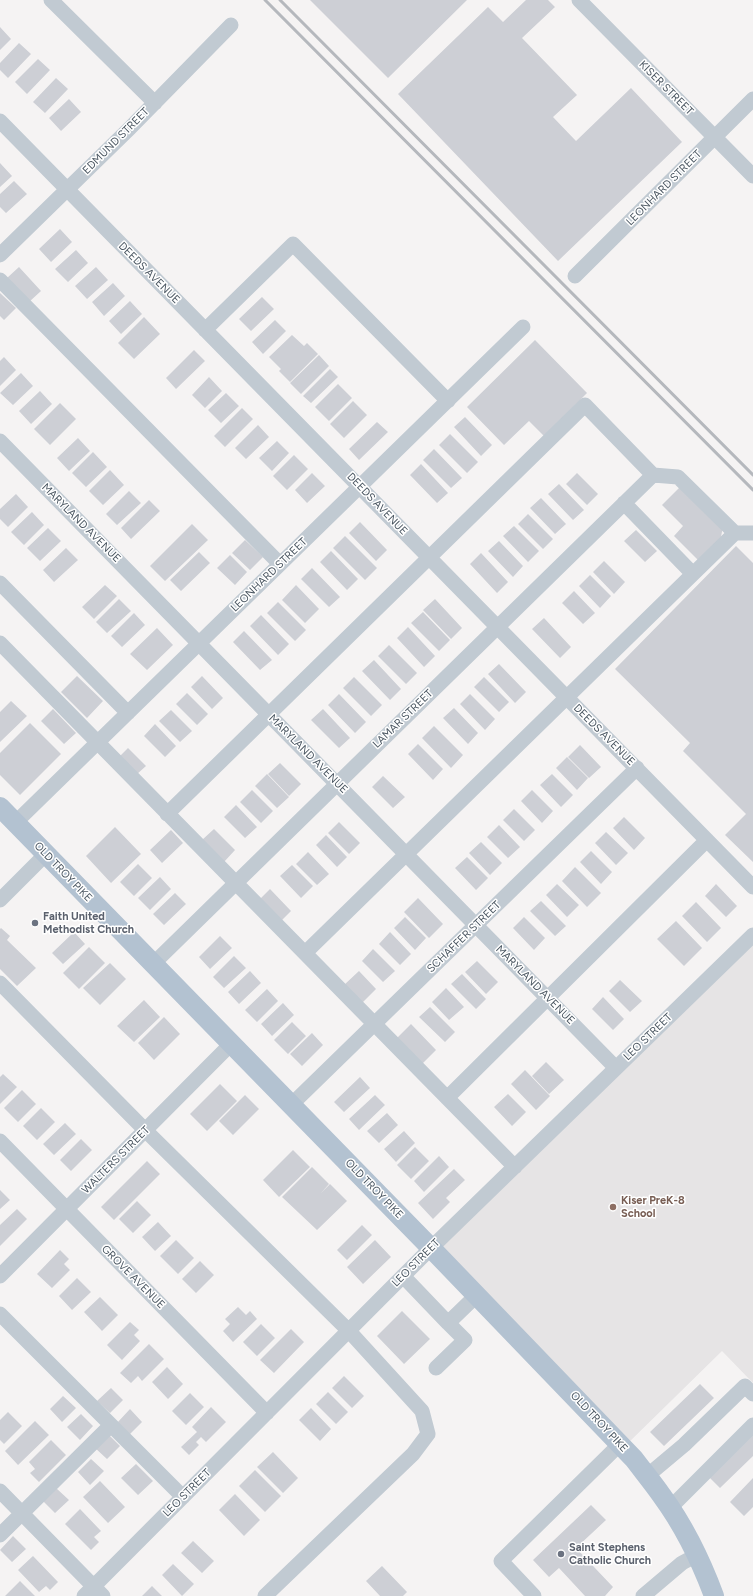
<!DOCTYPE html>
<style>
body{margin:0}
canvas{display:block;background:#f5f3f3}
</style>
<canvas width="753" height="1596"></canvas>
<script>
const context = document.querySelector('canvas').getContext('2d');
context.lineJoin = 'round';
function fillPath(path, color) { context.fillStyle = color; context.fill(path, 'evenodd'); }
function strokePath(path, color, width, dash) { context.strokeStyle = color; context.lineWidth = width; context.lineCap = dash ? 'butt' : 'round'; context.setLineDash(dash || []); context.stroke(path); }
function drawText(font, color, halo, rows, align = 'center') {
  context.font = font + ' Figtree,sans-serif'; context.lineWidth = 3; context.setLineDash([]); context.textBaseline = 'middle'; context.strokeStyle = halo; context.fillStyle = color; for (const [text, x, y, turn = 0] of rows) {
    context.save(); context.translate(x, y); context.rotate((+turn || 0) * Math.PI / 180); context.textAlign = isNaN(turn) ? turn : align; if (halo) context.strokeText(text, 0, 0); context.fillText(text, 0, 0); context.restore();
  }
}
fillPath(new Path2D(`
 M753 935V1383L722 1351 623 1448 431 1248Z`), '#e6e4e5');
fillPath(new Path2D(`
 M310 0H467L388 78Z
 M526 0H548L555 7 522 38 577 95 553 117 576 141 631 88 682 142 558 261 398 94 488 7 503 22Z
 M0 27 11 39 0 50Z
 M19 43 31 54 8 78 0 70V63Z
 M38 59 50 70 27 94 15 82Z
 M56 78 68 89 45 113 33 102Z
 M69 99 81 112 61 131 49 118Z
 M0 163 12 176 0 187Z
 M14 181 27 194 6 213 0 207V194Z
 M60 229 72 242 51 262 39 249Z
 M76 250 88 263 68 282 55 269Z
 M19 267 41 291 29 302 7 278Z
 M96 267 108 280 87 299 75 286Z
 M113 283 125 296 104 316 92 302Z
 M0 293 16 308 4 320 0 316Z
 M262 297 274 309 251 331 239 319Z
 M130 301 142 314 121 334 109 321Z
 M144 317 160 334 134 359 118 343Z
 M275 320 286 331 263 354 252 342Z
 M292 335 304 346 307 343 318 354 290 382 279 371 281 369 269 357Z
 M535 340 587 393 544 436 529 421 504 445 467 407Z
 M194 350 205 361 176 389 166 378Z
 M319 355 329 366 301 394 290 383Z
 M4 357 16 370 0 386V361Z
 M330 369 338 377 311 403 303 396Z
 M21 373 33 386 13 405 0 393Z
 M209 377 222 391 205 408 192 395Z
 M338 384 352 398 329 421 315 407Z
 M40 391 52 404 31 424 19 411Z
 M226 393 239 406 221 423 208 410Z
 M353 401 367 415 344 438 330 424Z
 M60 403 76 419 50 445 34 429Z
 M242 408 253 419 225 447 214 436Z
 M465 417 492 445 481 456 454 427Z
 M377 422 388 432 359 460 349 449Z
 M258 425 269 437 246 459 235 448Z
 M450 434 478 462 467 473 439 445Z
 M78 438 90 451 69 471 57 458Z
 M277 441 289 453 272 471 259 458Z
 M434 449 462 478 451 488 423 460Z
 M93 452 107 467 86 487 72 473Z
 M294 455 308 469 287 490 273 476Z
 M421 464 448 493 437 503 410 475Z
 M110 470 124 485 103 505 89 491Z
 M312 473 325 486 307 503 295 490Z
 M577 473 598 494 587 505 566 484Z
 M559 484 584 510 573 520 548 494Z
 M682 485 723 526 721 537 698 560 674 536 683 526 662 505Z
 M129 491 141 503 117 525 106 514Z
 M16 494 28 507 8 527 0 519V509Z
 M541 498 566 524 555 534 530 508Z
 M149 500 160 511 131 539 121 528Z
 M32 512 44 525 24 545 11 532Z
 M528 514 553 539 543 549 518 524Z
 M360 522 387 550 376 561 349 533Z
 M192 524 208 540 165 581 150 566Z
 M514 526 539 551 528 562 503 536Z
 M48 528 61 541 40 561 27 548Z
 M636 530 657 551 645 562 624 541Z
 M345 536 377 568 365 580 333 548Z
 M245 540 263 557 250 570 232 553Z
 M499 541 523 566 513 577 488 551Z
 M736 546 753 563V862L725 835 746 814 683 751 690 743 615 669Z
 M66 548 78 560 54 582 43 570Z
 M331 551 358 579 347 590 320 562Z
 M199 552 210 563 181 591 170 580Z
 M481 553 508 582 497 593 470 564Z
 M230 555 247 572 235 585 217 568Z
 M604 561 625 582 614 594 593 572Z
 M312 568 340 597 329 607 301 579Z
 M590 575 611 596 600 608 579 586Z
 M105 585 117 596 94 619 82 607Z
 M296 585 319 609 305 623 282 600Z
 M574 591 595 613 583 624 562 603Z
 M119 599 131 611 107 633 96 622Z
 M435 599 462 628 451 639 423 610Z
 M278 602 306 630 295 641 267 613Z
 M423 612 450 640 439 651 411 623Z
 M134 613 145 625 122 647 111 636Z
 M261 615 289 644 278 655 250 626Z
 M544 618 571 647 560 658 532 629Z
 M408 627 435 656 424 667 397 638Z
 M157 628 173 645 147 670 130 654Z
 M244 631 272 660 260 670 233 642Z
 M389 645 417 673 406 684 378 656Z
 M374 660 401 689 390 700 362 671Z
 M499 664 526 692 515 703 488 674Z
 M77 676 103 701 87 718 61 692Z
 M202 676 223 698 212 709 191 687Z
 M354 677 382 705 371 716 343 688Z
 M484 677 509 702 499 712 474 687Z
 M187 693 208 714 197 725 176 704Z
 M339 694 366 722 355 733 328 705Z
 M470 694 495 719 485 730 460 704Z
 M11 701 27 716 0 742V712Z
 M454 708 478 733 468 744 443 718Z
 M53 709 76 733 64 744 41 721Z
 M323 709 350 738 339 748 311 720Z
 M171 710 192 731 180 742 159 721Z
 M30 723 61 754 20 795 0 775V753Z
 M155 724 176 746 165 757 144 736Z
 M434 726 463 755 451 768 422 738Z
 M418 744 443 769 433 780 408 754Z
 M580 745 601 767 589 778 568 757Z
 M128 748 146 766 136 775 119 757Z
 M567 757 588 778 577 790 556 768Z
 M280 763 301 784 289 796 268 774Z
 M267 774 289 797 277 808 255 786Z
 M552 774 573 795 561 807 540 785Z
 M383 776 405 797 393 808 372 787Z
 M252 790 273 811 261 823 240 802Z
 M532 790 553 811 542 823 521 801Z
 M236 805 257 827 245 838 224 817Z
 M514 809 535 830 524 841 503 820Z
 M624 817 645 838 634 850 613 828Z
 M339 822 360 843 349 854 328 833Z
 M499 825 520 847 508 858 487 837Z
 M115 827 141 854 111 883 86 856Z
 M214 829 235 850 224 862 202 840Z
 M171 830 183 843 162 863 150 850Z
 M606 832 628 853 616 865 595 843Z
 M326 835 347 857 337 867 316 845Z
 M481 842 502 863 490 875 469 853Z
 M591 851 612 872 601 884 580 862Z
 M308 852 329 874 317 885 296 864Z
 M467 857 488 878 476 890 455 868Z
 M138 864 152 878 134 896 120 882Z
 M292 865 313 886 301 898 280 876Z
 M575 867 601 893 587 907 562 881Z
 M160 877 171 889 150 910 138 898Z
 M557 884 579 905 567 917 546 895Z
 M716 884 737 906 726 917 705 896Z
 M270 889 291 911 280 922 259 900Z
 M175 893 186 904 164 925 153 914Z
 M418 898 443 924 429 938 404 912Z
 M541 901 566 926 555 936 530 911Z
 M696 902 721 928 707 942 682 916Z
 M405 917 426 938 415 950 394 928Z
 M524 917 545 938 534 950 513 928Z
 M676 921 702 948 684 966 657 939Z
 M1 928 10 936 7 940 36 968 17 986 0 969V929Z
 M74 932 85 944 63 964 52 953Z
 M390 932 411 954 400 965 379 944Z
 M220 936 232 948 210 969 199 957Z
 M89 947 105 963 79 989 63 973Z
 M373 949 395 971 383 982 362 961Z
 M234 956 246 968 224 988 213 977Z
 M477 961 498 982 486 994 465 972Z
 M110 963 126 979 100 1005 83 988Z
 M250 971 261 983 239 1004 228 992Z
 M359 971 376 989 362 1003 344 985Z
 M462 974 486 999 476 1009 451 984Z
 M620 980 642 1001 630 1012 609 991Z
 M446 988 464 1007 449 1020 432 1002Z
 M267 989 278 1001 257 1022 245 1010Z
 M603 997 624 1019 613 1030 592 1009Z
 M144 1000 160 1017 134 1042 117 1026Z
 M283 1003 294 1015 272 1036 261 1024Z
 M430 1007 455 1032 445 1042 419 1017Z
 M164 1017 180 1034 154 1060 138 1043Z
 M292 1022 306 1036 288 1054 274 1040Z
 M411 1024 436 1050 422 1064 397 1038Z
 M312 1033 323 1045 302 1066 290 1054Z
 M546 1062 564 1080 549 1094 532 1076Z
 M525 1070 550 1096 536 1110 511 1084Z
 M3 1074 17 1087 0 1104V1077Z
 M360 1077 370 1088 344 1112 334 1102Z
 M220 1084 237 1101 207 1131 190 1114Z
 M22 1090 36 1104 18 1122 4 1108Z
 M508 1094 526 1112 512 1126 494 1107Z
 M245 1095 259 1109 233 1135 219 1121Z
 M375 1095 385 1105 359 1130 349 1119Z
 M41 1108 55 1122 37 1140 23 1126Z
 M387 1113 398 1125 379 1143 367 1131Z
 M65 1123 76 1134 54 1155 43 1144Z
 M404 1131 415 1143 396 1162 384 1149Z
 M81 1139 92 1150 71 1171 60 1160Z
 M415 1147 429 1161 411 1179 397 1165Z
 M293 1150 310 1167 279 1197 263 1180Z
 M439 1156 449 1167 424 1192 414 1181Z
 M147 1161 160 1174 114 1220 101 1207Z
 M312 1167 329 1184 321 1193 330 1184 347 1201 317 1230 282 1197Z
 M454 1169 465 1180 446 1198 450 1202 433 1219 418 1203Z
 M0 1190 10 1200 0 1209Z
 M137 1201 151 1215 133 1233 119 1219Z
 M17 1209 27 1219 0 1246V1225Z
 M158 1222 171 1236 155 1251 142 1237Z
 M362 1225 372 1235 347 1260 337 1250Z
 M176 1240 194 1258 178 1274 160 1256Z
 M375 1240 391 1257 363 1284 347 1267Z
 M60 1250 69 1259 64 1264 70 1270 52 1288 37 1274Z
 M200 1261 214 1275 196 1293 182 1279Z
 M77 1278 91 1292 72 1310 59 1296Z
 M100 1297 118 1315 102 1331 84 1312Z
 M238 1307 246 1315 250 1311 257 1319 233 1342 223 1331 230 1324 225 1319Z
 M402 1311 430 1339 404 1364 377 1336Z
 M130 1322 139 1330 134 1335 140 1341 122 1360 107 1345Z
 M261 1324 275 1338 257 1356 243 1342Z
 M291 1329 304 1342 274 1373 260 1360Z
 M149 1344 164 1359 142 1381 138 1376 131 1383 120 1373Z
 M167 1367 183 1384 168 1399 152 1382Z
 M344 1376 364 1396 352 1408 332 1388Z
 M700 1384 714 1398 664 1446 650 1432Z
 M111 1388 123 1400 110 1413 97 1401Z
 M328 1392 348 1412 336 1424 316 1404Z
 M190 1393 204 1407 186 1425 172 1411Z
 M63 1396 76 1408 62 1422 50 1409Z
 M211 1407 226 1422 206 1442 201 1437 196 1442 199 1445 189 1455 181 1447 197 1432 192 1427Z
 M311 1408 331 1429 320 1441 299 1420Z
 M130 1409 142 1422 129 1435 117 1423Z
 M8 1412 22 1426 4 1444 0 1440V1420Z
 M81 1414 93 1426 80 1440 67 1427Z
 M35 1421 49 1435 18 1465 5 1451Z
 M753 1430V1456L720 1488 707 1475Z
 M107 1433 120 1446 107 1459 94 1447Z
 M51 1440 66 1455 39 1482 30 1473 35 1469 29 1462Z
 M273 1452 298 1478 283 1493 257 1467Z
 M91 1459 104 1471 90 1485 78 1472Z
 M136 1464 153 1481 138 1495 121 1478Z
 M255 1470 281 1496 265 1512 239 1486Z
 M753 1478V1507L744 1516 730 1502Z
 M100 1481 125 1507 108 1523 83 1497Z
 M56 1488 69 1500 55 1513 43 1501Z
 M235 1494 260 1520 244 1536 219 1510Z
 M591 1505 606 1520 576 1548 613 1587 605 1596H585L559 1568 549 1577 533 1560Z
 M80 1509 101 1531 94 1537 99 1542 91 1550 65 1524Z
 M13 1536 26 1549 12 1562 0 1550Z
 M193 1541 214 1561 202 1573 181 1553Z
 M33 1556 58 1582 50 1590 46 1586 39 1592 18 1570Z
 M173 1564 194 1584 182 1596 162 1575Z
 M382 1566 407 1592 403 1596H380L366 1581Z
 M20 1581 35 1596H5Z
 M152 1586 162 1596H142Z`), '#cdcfd5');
strokePath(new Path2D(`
 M51 0 155 103
 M579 0 753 176
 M0 121 753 887
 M0 255 129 129 231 25
 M575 276 753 99
 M0 280 280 564
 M205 330 293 244 448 401
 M0 441 616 1068
 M693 574 735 533
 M0 583 128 713
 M0 643 515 1167
 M167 814 585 405 653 475 678 477 735 533H753
 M15 823 523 327
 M0 900 46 854
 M305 953 693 574 624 503
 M153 964 653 475
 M0 983 145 1130 349 1331 422 1411 428 1434 413 1454 265 1596
 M447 1098 707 840
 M291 1105 637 768
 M0 1141 267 1413
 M0 1276 231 1044
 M403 1276 448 1323 477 1295
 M0 1314 183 1497
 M436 1368 465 1340 448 1323
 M647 1476 684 1445 745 1386 753 1394
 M0 1491 103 1596
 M670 1508 753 1425
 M0 1535 111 1425
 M84 1596 431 1248 753 935
 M534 1596 501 1561 620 1444
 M643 1596 682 1563 697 1555`), '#c1cad2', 15);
strokePath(new Path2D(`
 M0 807 431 1248 634 1459C643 1471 653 1483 662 1496 684 1526 701 1561 714 1596`), '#b3c2d1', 20);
strokePath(new Path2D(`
 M265 0 753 490
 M280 0 753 475`), '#b5b8bd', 3);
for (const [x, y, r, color] of [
 [35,923,4,"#6b7280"],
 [613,1207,4,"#8d6e63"],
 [561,1554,4,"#6b7280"]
]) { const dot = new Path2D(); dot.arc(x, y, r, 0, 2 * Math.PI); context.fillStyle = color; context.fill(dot); strokePath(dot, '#fff', 1.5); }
drawText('11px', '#4a5661', '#fff', [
 ["KISER STREET",666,88,45],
 ["EDMUND STREET",116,141,-45],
 ["LEONHARD STREET",664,188,-45],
 ["DEEDS AVENUE",149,273,45],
 ["DEEDS AVENUE",377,504,46],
 ["MARYLAND AVENUE",81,523,45],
 ["LEONHARD STREET",269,575,-44],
 ["LAMAR STREET",403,719,-44],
 ["DEEDS AVENUE",604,735,45],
 ["MARYLAND AVENUE",308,754,45],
 ["OLD TROY PIKE",63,872,46],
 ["SCHAFFER STREET",464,937,-44],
 ["MARYLAND AVENUE",535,985,45],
 ["LEO STREET",648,1037,-44],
 ["WALTERS STREET",116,1160,-45],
 ["OLD TROY PIKE",374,1189,46],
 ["LEO STREET",416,1263,-45],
 ["GROVE AVENUE",133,1277,45],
 ["OLD TROY PIKE",599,1422,47],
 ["LEO STREET",187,1493,-45]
]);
drawText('bold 11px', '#5b616d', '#fff', [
 ["Faith United",43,917],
 ["Methodist Church",43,930],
 ["Saint Stephens",569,1548],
 ["Catholic Church",569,1561]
], 'left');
drawText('bold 11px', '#785e54', '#fff', [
 ["Kiser PreK-8",621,1201],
 ["School",621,1214]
], 'left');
</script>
